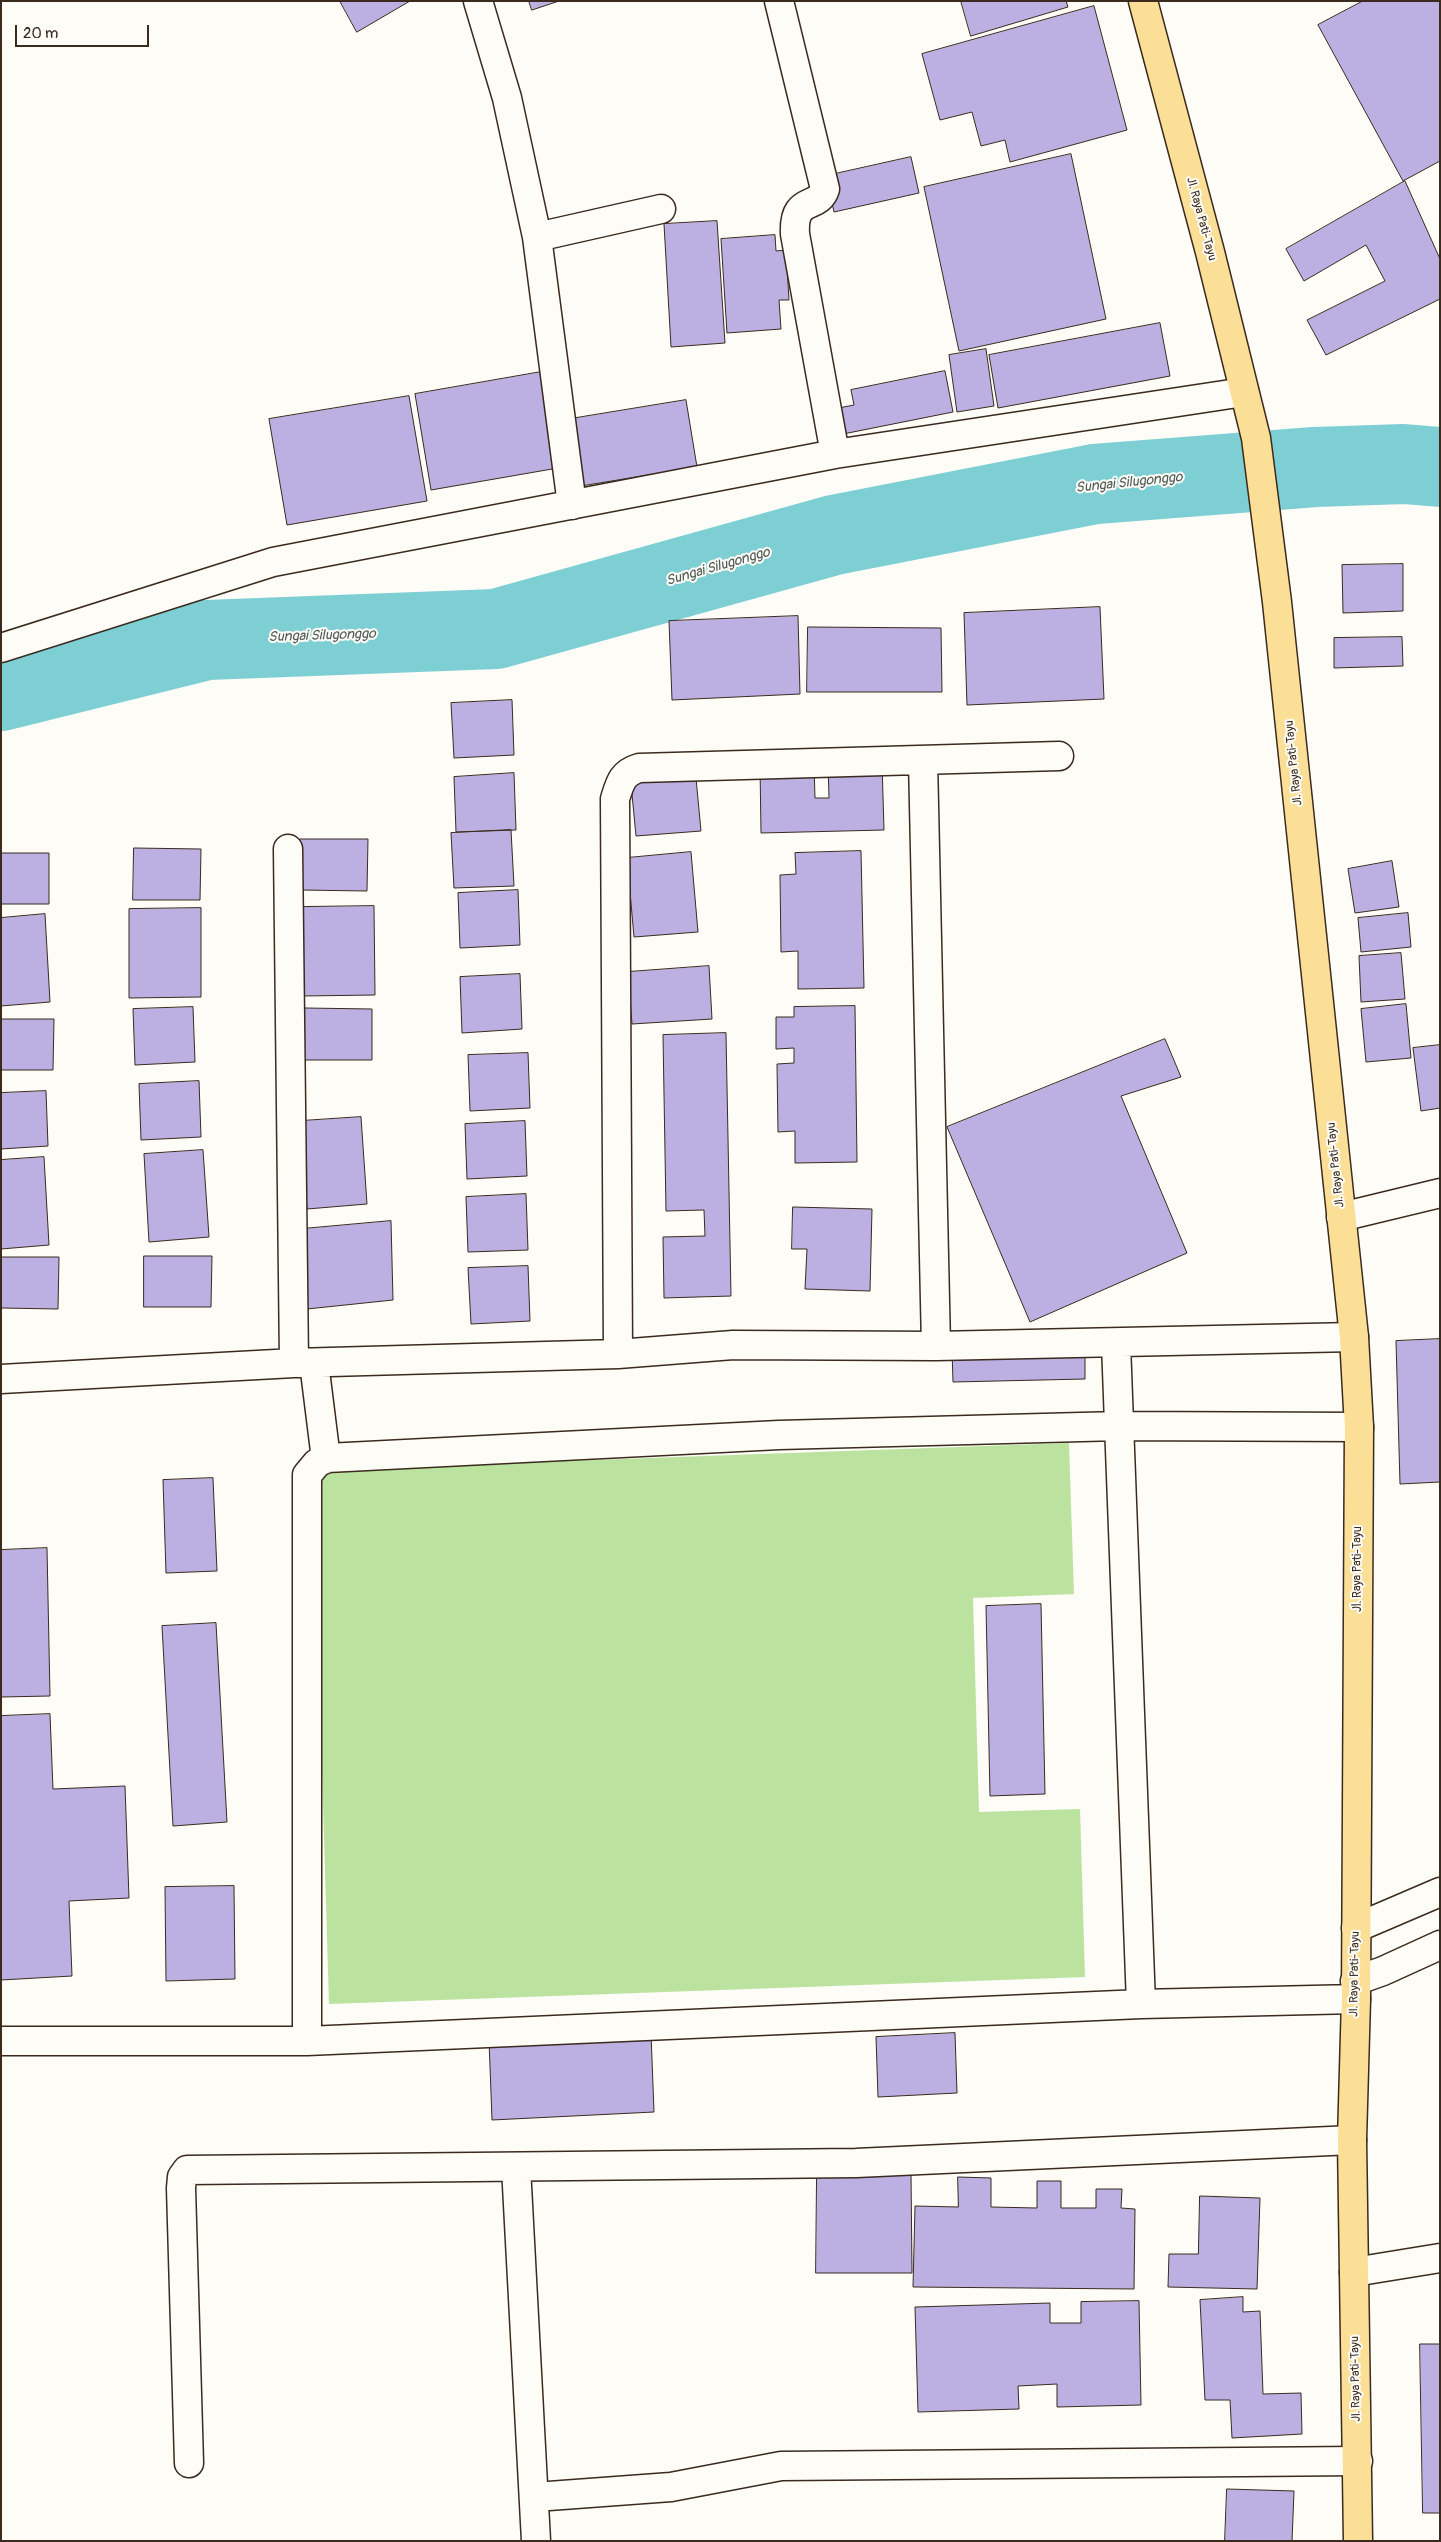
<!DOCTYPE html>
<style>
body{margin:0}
#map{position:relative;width:1441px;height:2542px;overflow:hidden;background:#fdfcf7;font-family:Pangolin,sans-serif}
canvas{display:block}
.frame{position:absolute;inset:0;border:2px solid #3b2a1e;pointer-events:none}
.scale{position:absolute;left:15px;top:25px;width:134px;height:22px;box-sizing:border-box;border:2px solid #3b2a1e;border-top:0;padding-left:6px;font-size:15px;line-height:18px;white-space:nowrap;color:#3b2a1e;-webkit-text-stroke:4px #fdfcf7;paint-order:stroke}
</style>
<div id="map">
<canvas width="1441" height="2542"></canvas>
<div class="frame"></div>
<div class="scale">20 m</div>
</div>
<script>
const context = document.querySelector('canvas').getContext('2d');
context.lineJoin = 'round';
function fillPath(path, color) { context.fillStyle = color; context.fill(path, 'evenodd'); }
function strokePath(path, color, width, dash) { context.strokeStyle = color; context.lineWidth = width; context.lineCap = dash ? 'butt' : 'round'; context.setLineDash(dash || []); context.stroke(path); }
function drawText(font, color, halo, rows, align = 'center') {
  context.font = font + ' Pangolin,sans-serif'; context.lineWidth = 4; context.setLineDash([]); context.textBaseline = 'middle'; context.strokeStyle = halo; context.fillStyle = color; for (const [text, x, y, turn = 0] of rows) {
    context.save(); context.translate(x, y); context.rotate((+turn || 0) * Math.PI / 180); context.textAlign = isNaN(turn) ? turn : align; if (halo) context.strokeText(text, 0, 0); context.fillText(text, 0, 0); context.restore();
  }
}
fillPath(new Path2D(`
 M1069 1443 1074 1594 973 1598 979 1812 1080 1809 1085 1977 329 2004 313 1470Z`), '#bbe39f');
strokePath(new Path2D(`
 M1 691 207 640 496 629 834 535 1095 484 1315 467 1404 464 1440 467`), '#7ecfd4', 80);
const building = new Path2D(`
 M340 1H410L357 32Z
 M529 1H559L532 10Z
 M961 1H1066L1068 7 971 36Z
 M1363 1H1440V161L1403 181 1318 25Z
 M1094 6 1127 130 1010 162 1005 140 981 146 972 112 940 120 922 54Z
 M1071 154 1106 319 959 351 924 187Z
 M911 157 919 193 834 212 826 176Z
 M1405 181 1440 259V299L1326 355 1307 320 1385 281 1366 245 1304 281 1286 249Z
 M717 221 725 343 671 347 664 224Z
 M775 235 776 251 786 250 789 300H779L781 329 727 333 721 239Z
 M1160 323 1170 376 998 408 989 355Z
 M986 349 994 406 957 412 949 355Z
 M945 371 953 412 833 436 828 410 854 405 851 390Z
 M541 372 558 468 431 490 415 394Z
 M409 396 427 501 287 525 269 419Z
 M686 400 697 467 575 487 564 420Z
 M1403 564V611L1343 613 1342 565Z
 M1100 607 1104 699 967 705 964 613Z
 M798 616 800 694 672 700 669 621Z
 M808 627 941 628 942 692H807Z
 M1402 637 1403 666 1334 668V638Z
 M512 700 514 755 454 758 451 703Z
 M882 762 884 830 761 833 760 766 814 765 815 798H829L828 764Z
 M514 773 516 830 456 832 454 777Z
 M696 778 701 831 636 836 631 784Z
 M511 830 514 886 454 888 451 833Z
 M300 839H368L367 891 300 890Z
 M134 848 201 849 200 900H133Z
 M861 851 864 988 798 989V951L781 952 780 875 796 874 795 853Z
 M691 852 698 932 634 937 627 858Z
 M1 853H49V904H1Z
 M1392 861 1399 907 1355 913 1348 869Z
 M518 890 520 945 460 948 458 893Z
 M374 906 375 995 303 996 302 907Z
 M201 908V997L129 998V909Z
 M1408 913 1411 947 1361 952 1358 918Z
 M45 914 50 1002 1 1006V918Z
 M1401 953 1405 999 1361 1002 1359 956Z
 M709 966 712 1019 632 1024 628 972Z
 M520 974 522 1029 462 1033 460 977Z
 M1406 1004 1411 1058 1366 1062 1361 1009Z
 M855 1006 857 1162 795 1163V1131L778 1132 777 1064 794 1063V1048L776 1049V1017H794V1007Z
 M193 1007 195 1062 135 1065 133 1009Z
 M305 1008 372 1009V1060H304Z
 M1 1019H54L53 1070H1Z
 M726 1033 731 1296 664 1298 663 1237 705 1236 704 1210 666 1211 663 1035Z
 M1165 1039 1181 1077 1121 1096 1187 1253 1030 1322 947 1127Z
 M1440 1045V1108L1421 1111 1413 1048Z
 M528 1053 530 1108 470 1111 468 1055Z
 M199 1081 201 1137 141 1140 139 1084Z
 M46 1091 48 1146 1 1149V1093Z
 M361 1117 367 1204 307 1209 301 1121Z
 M525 1121 527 1176 467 1179 465 1124Z
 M203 1150 209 1237 149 1242 144 1154Z
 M44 1157 49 1245 1 1249V1160Z
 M526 1194 528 1250 468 1252 466 1197Z
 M793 1207 872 1209 870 1291 805 1289 807 1249H792Z
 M391 1221 393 1300 307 1309 302 1229Z
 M144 1256H212L211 1307H144Z
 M1 1257H59L58 1309 1 1308Z
 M528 1266 530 1321 471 1324 468 1268Z
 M1440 1339V1482L1400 1484 1396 1341Z
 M1085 1347V1379L953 1382 952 1350Z
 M213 1478 217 1571 166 1573 163 1480Z
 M47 1548 50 1696 1 1697V1550Z
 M1041 1604 1045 1794 990 1796 986 1606Z
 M216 1623 227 1822 173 1826 162 1626Z
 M50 1714 53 1789 125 1786 129 1898 69 1901 72 1976 1 1980V1716Z
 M234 1886 235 1979 166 1981 165 1887Z
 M651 2033 654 2112 492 2120 489 2040Z
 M955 2033 957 2093 878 2097 876 2037Z
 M817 2173H911L912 2273H816Z
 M958 2177 991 2178V2207L1037 2208V2181H1061V2208H1096V2189H1122L1121 2208 1135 2209 1134 2289 913 2287 915 2206 958 2207Z
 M1200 2196 1260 2198 1257 2289 1168 2287 1169 2254H1198Z
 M1243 2297V2312L1260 2311 1263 2394 1301 2393 1302 2434 1232 2438 1230 2400H1205L1200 2300Z
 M1139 2301 1141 2405 1057 2407V2384L1018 2386 1019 2409 918 2412 915 2307 1050 2303V2323H1081V2302Z
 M1420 2344H1440V2513H1423Z
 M1227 2489 1294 2491 1292 2541H1225Z`);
fillPath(building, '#bbb0e1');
strokePath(building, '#3b2a1e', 1);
const minor = new Path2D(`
 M478 1 507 98 537 237 572 505
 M779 1 825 189C818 211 793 194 795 234L835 454
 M537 237 661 209
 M1 648 273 562 835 454 1244 392
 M923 760 936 1346
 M288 849 294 1363
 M1341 1217 1440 1193
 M1116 1344 1141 2004
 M618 1354 615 799C620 783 622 773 639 768L1059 756
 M314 1363 326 1459
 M1 1379 294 1363 618 1354 733 1345 936 1346 1354 1337
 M1356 1928 1440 1892
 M1355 1981 1383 1971 1440 1945
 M1 2041H307L1141 2004 1356 1999
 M307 2041V1475L317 1463 327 1458 779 1435 1119 1426 1359 1427
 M516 2167 536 2541
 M1354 2272 1440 2258
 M189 2463 181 2188 182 2177 187 2170 856 2163 1352 2140
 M535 2497 671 2487 781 2466 1358 2461`);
const major = new Path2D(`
 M1143 1 1210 252 1256 438 1277 602 1354 1337 1359 1427 1356 1999 1352 2140 1358 2541`);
strokePath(minor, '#3b2a1e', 31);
strokePath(major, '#3b2a1e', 31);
strokePath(minor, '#fdfcf7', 28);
strokePath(major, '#fbdf96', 28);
drawText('12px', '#3b2a1e', '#fdfcf7', [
 ["Jl. Raya Pati-Tayu",1201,219,75],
 ["Jl. Raya Pati-Tayu",1294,763,-96],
 ["Jl. Raya Pati-Tayu",1336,1165,-96],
 ["Jl. Raya Pati-Tayu",1358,1569,-90],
 ["Jl. Raya Pati-Tayu",1355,1974,-89],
 ["Jl. Raya Pati-Tayu",1356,2379,-91]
]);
drawText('italic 14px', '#4f5c55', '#fdfcf7', [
 ["Sungai Silugonggo",1129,483,-6],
 ["Sungai Silugonggo",718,567,-16],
 ["Sungai Silugonggo",322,636,-2]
]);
</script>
